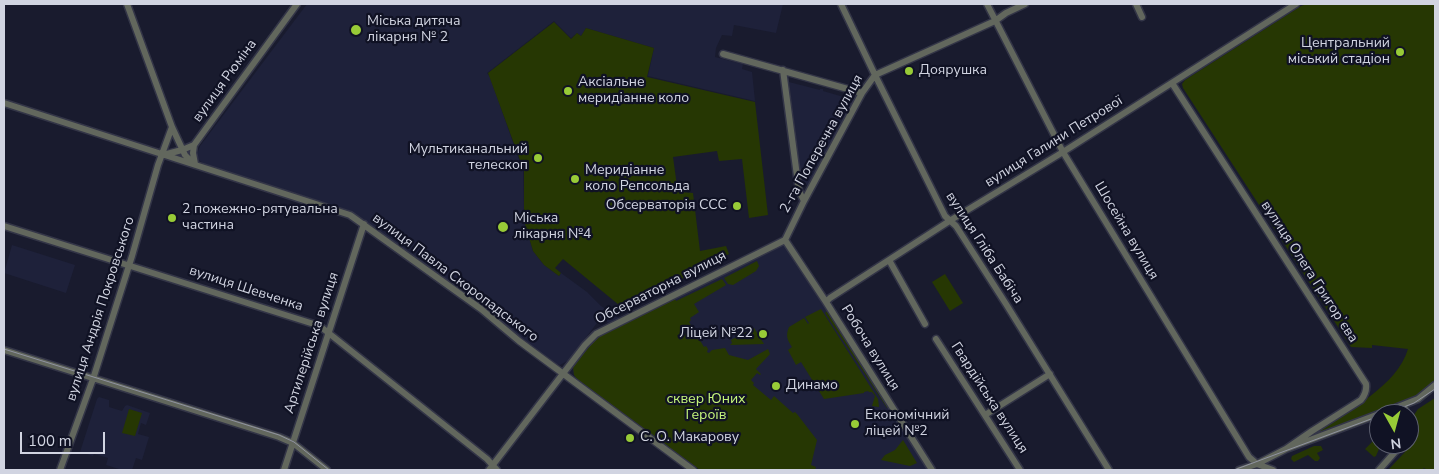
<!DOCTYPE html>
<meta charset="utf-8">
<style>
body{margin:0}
#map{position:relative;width:1439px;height:474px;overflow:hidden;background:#191b2e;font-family:"Nunito Sans",sans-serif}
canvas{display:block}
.frame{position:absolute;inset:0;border:5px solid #d1d4e1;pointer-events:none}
.north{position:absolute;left:1369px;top:404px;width:50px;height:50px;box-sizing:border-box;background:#101224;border:1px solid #5d6070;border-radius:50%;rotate:173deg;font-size:14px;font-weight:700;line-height:20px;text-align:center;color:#d1d4e1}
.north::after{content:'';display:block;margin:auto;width:18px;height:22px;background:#98cb37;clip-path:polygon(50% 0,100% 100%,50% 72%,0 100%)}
.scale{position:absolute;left:20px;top:432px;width:85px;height:22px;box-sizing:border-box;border:2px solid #d1d4e1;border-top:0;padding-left:6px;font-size:15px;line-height:18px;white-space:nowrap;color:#d1d4e1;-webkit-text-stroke:4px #101224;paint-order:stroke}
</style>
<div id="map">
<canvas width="1439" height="474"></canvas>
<div class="frame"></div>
<div class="north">N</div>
<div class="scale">100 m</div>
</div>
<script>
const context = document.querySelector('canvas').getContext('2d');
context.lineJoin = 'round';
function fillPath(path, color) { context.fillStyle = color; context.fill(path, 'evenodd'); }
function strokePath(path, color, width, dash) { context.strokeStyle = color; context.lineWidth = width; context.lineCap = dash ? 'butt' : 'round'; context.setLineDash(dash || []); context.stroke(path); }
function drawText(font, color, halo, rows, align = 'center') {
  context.font = font + ' "Nunito Sans",sans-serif'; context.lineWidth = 4.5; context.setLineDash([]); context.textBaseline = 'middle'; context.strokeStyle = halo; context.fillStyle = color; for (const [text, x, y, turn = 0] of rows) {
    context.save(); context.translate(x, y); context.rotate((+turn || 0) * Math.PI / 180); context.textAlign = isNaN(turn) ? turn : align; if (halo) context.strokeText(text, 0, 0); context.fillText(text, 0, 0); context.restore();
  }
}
fillPath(new Path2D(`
 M307 4H783L776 33 734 25 732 36 722 35 716 48 715 57 743 64 742 69 752 72 755 101 648 76 654 48 586 28 581 36 577 33 571 38 554 21 487 73 490 77 523 171 524 216 525 224 533 251 544 265 559 276 561 273 587 292 601 306 619 318 608 323 603 315 569 360 560 365 557 364 351 211 206 165 197 159V154L200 146Z
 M789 82 820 90V89H823V91L854 100 809 185 802 184Z
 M12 245 75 265 66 293 4 273Z
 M783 245 787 247 929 470H700L575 377 573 371V367L592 343 599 336Z
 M99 397 109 400V407L122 411 125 406 127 405 150 413 146 425 141 423 138 434 149 437 142 460 136 458 132 470H122L106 465 108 458 94 454 93 456 80 452 97 399Z`), '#1e213a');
fillPath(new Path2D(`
 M1307 4 1315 5 1316 4H1435V381L1428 389 1413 399 1320 433 1317 432 1318 430C1349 410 1397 386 1408 349L1372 345V348L1351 347 1270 222 1276 218 1270 210 1263 211 1183 88 1182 84 1185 80 1301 6Z
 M554 22 571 39 577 33 581 36 586 28 654 48 647 77 755 102 768 215 749 218 742 159 719 161 717 151 673 157 677 186 681 192 693 193 700 251 726 246 729 254 613 315 611 313 619 305 563 259 555 268 561 273 559 276 544 265 533 251 525 224 524 216V171L488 73Z
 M757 261 759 266 756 271 733 285 728 284 724 278Z
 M945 274 963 303 950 311 932 282Z
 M722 279 726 285 694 304 699 312 690 318 691 320 689 322 704 347 706 346 708 349 707 352 709 353 712 350 725 348 729 355 748 360 768 349 770 354 756 369 761 374 760 375 757 373 751 380 754 383 753 385 771 400 774 396 793 413 795 412 797 414 817 440 811 465 816 467 815 470H700L577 379 574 375 573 367 592 343 599 336 675 299 676 301Z
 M821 309 878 399 879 407 872 406 875 396 872 392H869L868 391 864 392V393L824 399 801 362 796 365 788 350 792 347C788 341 785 336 789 327L804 318 808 324 809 323 805 317Z
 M827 311 888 406 887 408 825 313Z
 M754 328 764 344 730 345 732 343 731 340Z
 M1435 398V470H1427L1424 468 1422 470H1390L1389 469 1405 452 1415 433 1414 415 1418 409Z
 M129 409 142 413 135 436 122 433Z
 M1379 422V444L1377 446 1379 449 1376 456 1374 457 1365 449 1375 439 1372 435 1374 433 1370 430V426Z
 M903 440 917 463 910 466 881 460 885 455 895 450Z
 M1314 446H1321L1323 450 1317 453 1320 458 1318 461H1315L1308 455 1294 462 1291 459 1292 456Z`), '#263703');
const minor = new Path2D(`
 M127 4 172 127 185 155 193 163
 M841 4 875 75 945 216 956 226 1006 304 1109 470
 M987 4 1063 152 1249 457 1257 464 1273 470
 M1136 4 1142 17
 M723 54 862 93
 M783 70 799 191 804 201
 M1172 83 1366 384C1367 391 1365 395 1361 400L1312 431 1286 449
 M4 103 350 215 481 309 519 341 693 470
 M194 145 193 153 195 164
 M163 155 182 150 194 145 297 4
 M4 226 317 325 321 327 487 459 497 470
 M785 240 804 201 862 93 875 75 995 21 1006 13 1025 4
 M785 240 826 302 932 470
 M889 260 925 324
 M826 302 830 298 951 220 1063 152 1296 4
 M936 339 1020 470
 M4 350 279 437 293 443 327 470
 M1404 405 1406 414
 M1380 414 1418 399 1435 385
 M985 415 1050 374
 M60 470 93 379 132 256 158 165 172 127
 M284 470 364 224
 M489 470 585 345 596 334 785 240
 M1239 470 1257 464 1286 449 1379 414
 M1379 470 1402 444`);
strokePath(minor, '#333547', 9);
strokePath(minor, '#62675d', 6);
strokePath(new Path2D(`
 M4 349 279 435 294 442 329 470
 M1386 414 1414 403 1435 389
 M1234 470 1379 416`), '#9093a2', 1);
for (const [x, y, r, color] of [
 [356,30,6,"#98cb37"],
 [1400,52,5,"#98cb37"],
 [909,71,5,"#98cb37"],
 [568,91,5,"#98cb37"],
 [538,158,5,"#98cb37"],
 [575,179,5,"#98cb37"],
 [737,206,5,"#98cb37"],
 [172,218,5,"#98cb37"],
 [503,227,6,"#98cb37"],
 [763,334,5,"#98cb37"],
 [776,386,5,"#98cb37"],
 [855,424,5,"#98cb37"],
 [630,438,5,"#98cb37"]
]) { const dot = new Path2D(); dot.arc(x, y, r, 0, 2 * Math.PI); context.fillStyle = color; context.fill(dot); strokePath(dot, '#101224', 2); }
drawText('14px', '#d1d4e1', '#101224', [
 ["Міська дитяча",367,22],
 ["лікарня № 2",367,38],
 ["Центральний",1390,44,"right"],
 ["міський стадіон",1390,60,"right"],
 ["Доярушка",919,71],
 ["Аксіальне",578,83],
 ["меридіанне коло",578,99],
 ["Мультиканальний",528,150,"right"],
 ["телескоп",528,166,"right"],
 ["Меридіанне",585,171],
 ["коло Репсольда",585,187],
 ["Обсерваторія ССС",727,206,"right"],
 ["2 пожежно-рятувальна",182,210],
 ["частина",182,226],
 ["Міська",514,219],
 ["лікарня №4",514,235],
 ["Ліцей №22",753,334,"right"],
 ["Динамо",786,386],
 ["Економічний",865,416],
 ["ліцей №2",865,432],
 ["С. О. Макарову",640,438]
], 'left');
drawText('14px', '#d1d4e1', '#101224', [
 ["вулиця Рюміна",225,81,-54],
 ["вулиця Галини Петрової",1054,142,-32],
 ["2-га Поперечна вулиця",822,144,-61],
 ["Шосейна вулиця",1126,231,59],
 ["вулиця Гліба Бабіча",984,248,57],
 ["вулиця Олега Григорʼєва",1309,272,57],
 ["вулиця Павла Скоропадського",455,278,37],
 ["Обсерваторна вулиця",661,288,-27],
 ["вулиця Шевченка",246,289,18],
 ["вулиця Андрія Покровського",101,309,-72],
 ["Артилерійська вулиця",312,343,-72],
 ["Робоча вулиця",870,348,58],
 ["Гвардійська вулиця",989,398,57]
]);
drawText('14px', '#c6f67c', '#101224', [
 ["сквер Юних",706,400],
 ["Героїв",706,416]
]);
</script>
